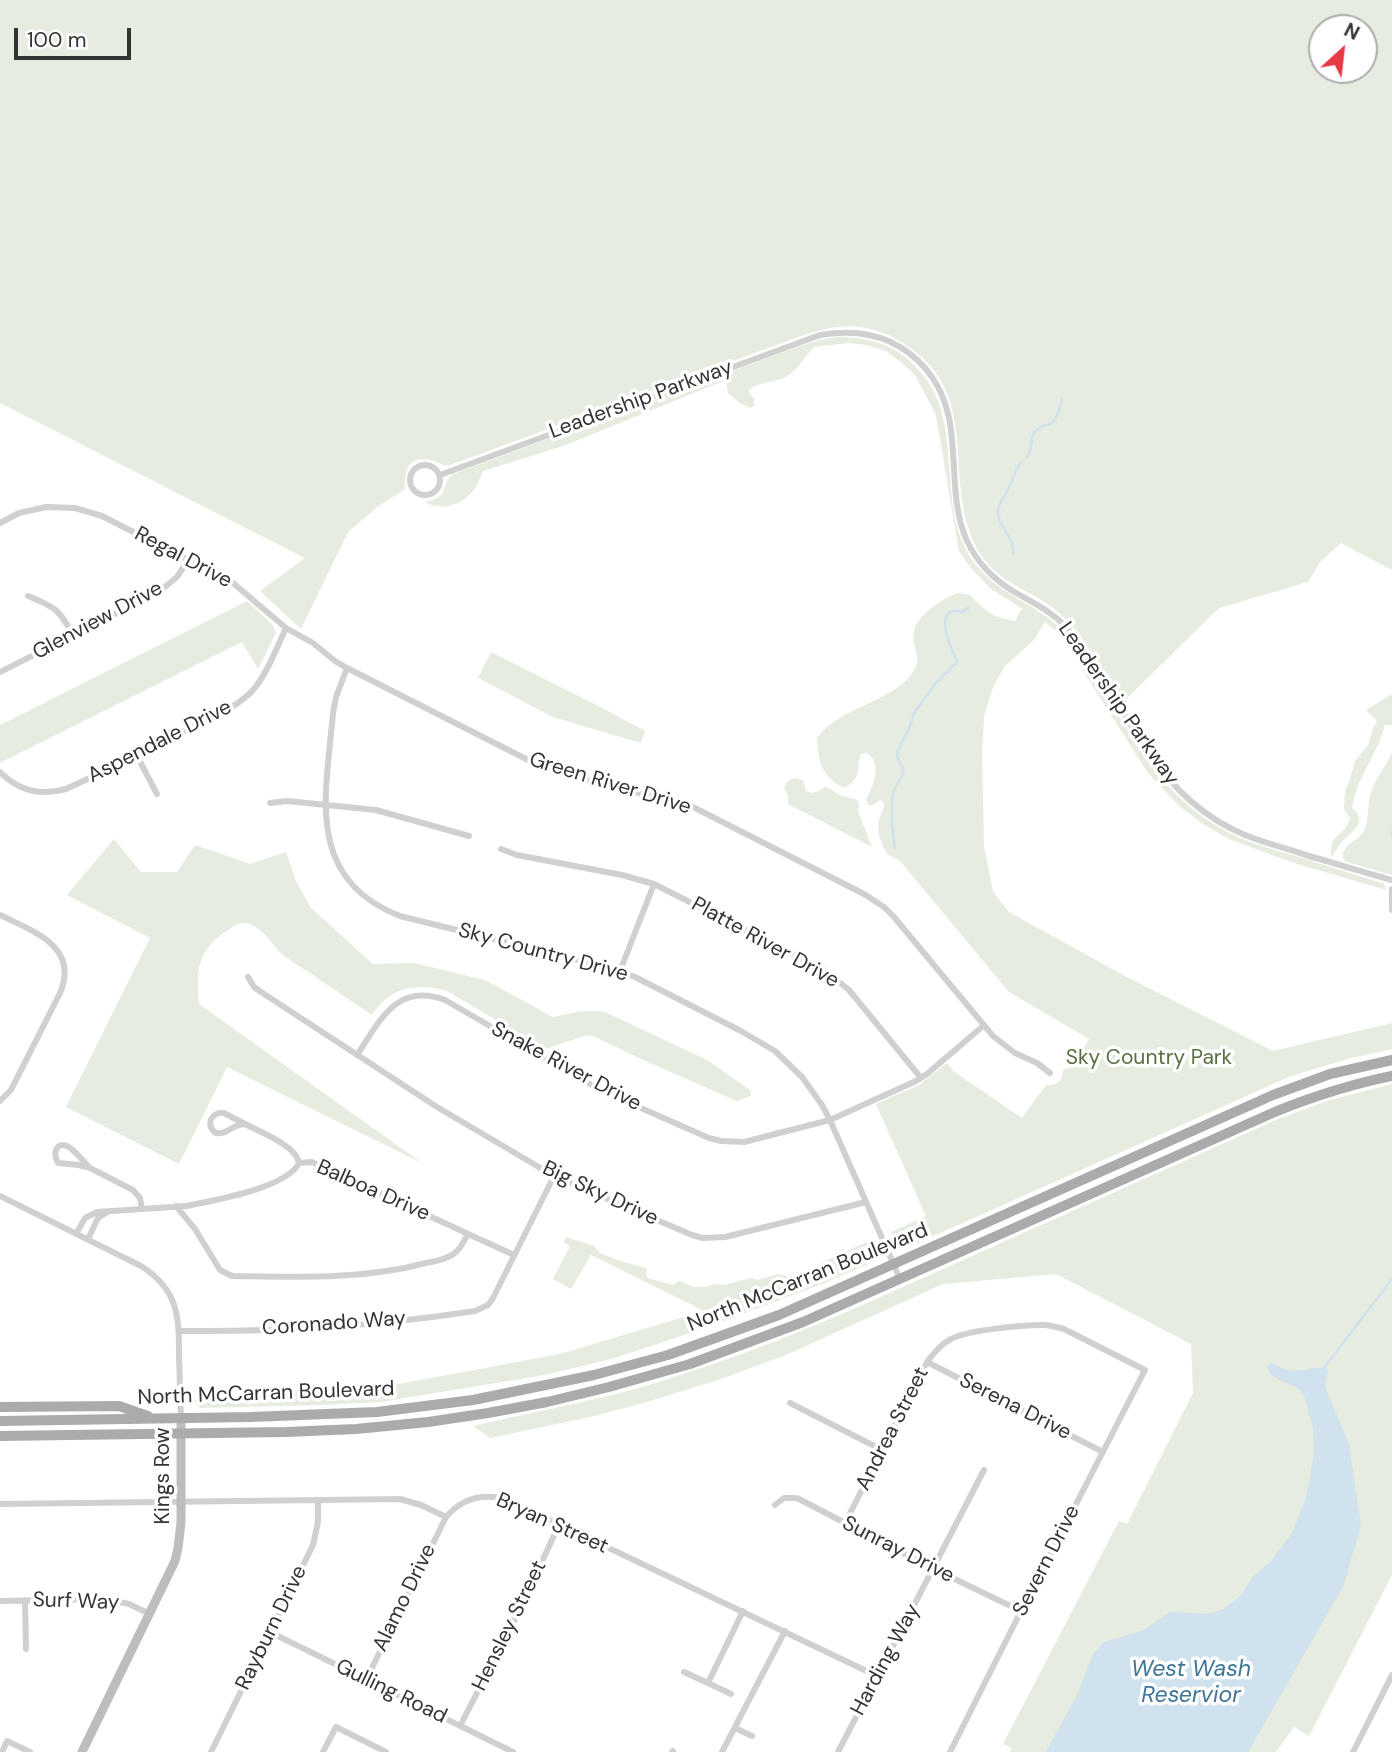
<!DOCTYPE html>
<style>
body{margin:0}
#map{position:relative;width:1392px;height:1752px;overflow:hidden;background:#fff;font-family:"DM Sans",sans-serif}
canvas{display:block}
.north{position:absolute;left:1308px;top:14px;width:70px;height:70px;box-sizing:border-box;background:#fff;border:2px solid #adadad;border-radius:50%;rotate:27deg;font-size:19px;font-weight:700;line-height:28px;text-align:center;color:#333}
.north::after{content:'';display:block;margin:auto;width:24px;height:32px;background:#e63946;clip-path:polygon(50% 0,100% 100%,50% 72%,0 100%)}
.scale{position:absolute;left:14px;top:28px;width:117px;height:32px;box-sizing:border-box;border:4px solid #333;border-top:0;padding-left:9px;font-size:21px;line-height:24px;white-space:nowrap;color:#333;-webkit-text-stroke:5px #fff;paint-order:stroke}
</style>
<div id="map">
<canvas width="1392" height="1752"></canvas>
<div class="north">N</div>
<div class="scale">100 m</div>
</div>
<script>
const context = document.querySelector('canvas').getContext('2d');
context.lineJoin = 'round';
function fillPath(path, color) { context.fillStyle = color; context.fill(path, 'evenodd'); }
function strokePath(path, color, width, dash) { context.strokeStyle = color; context.lineWidth = width; context.lineCap = dash ? 'butt' : 'round'; context.setLineDash(dash || []); context.stroke(path); }
function drawText(font, color, halo, rows, align = 'center') {
  context.font = font + ' "DM Sans",sans-serif'; context.lineWidth = 7; context.setLineDash([]); context.textBaseline = 'middle'; context.strokeStyle = halo; context.fillStyle = color; for (const [text, x, y, turn = 0] of rows) {
    context.save(); context.translate(x, y); context.rotate((+turn || 0) * Math.PI / 180); context.textAlign = isNaN(turn) ? turn : align; if (halo) context.strokeText(text, 0, 0); context.fillText(text, 0, 0); context.restore();
  }
}
fillPath(new Path2D(`
 M0 0H1392V570L1341 543 1320 562 1308 582 1219 608 1123 702C1104 672 1085 636 1058 612 1032 590 1001 585 981 555 937 486 988 395 903 343 866 321 840 323 801 336L450 465 445 466C420 453 403 457 405 489L376 508 348 532 301 629 260 591 305 558 0 403ZM1364 28V70H1322V28Z
 M836 337C865 337 892 343 913 364 969 417 933 496 970 557 994 595 1040 603 1068 636 1077 647 1084 660 1091 672 1109 700 1126 729 1145 757 1167 789 1196 816 1231 834 1251 844 1274 850 1296 856 1324 865 1353 874 1382 883L1384 884 1386 890 1291 862 1229 839 1203 824 1179 806 1148 773 1064 641 1056 631 1045 622 1034 640 1005 666 993 687 984 717 982 752 984 846 993 892 1009 912 1123 975 1273 1051 1392 1023V1049L1351 1058 1291 1076 909 1247C898 1248 895 1240 891 1232L926 1216 876 1104 919 1085 947 1063 953 1071 1022 1118 1046 1085C1057 1086 1063 1081 1063 1070L1073 1066 1089 1039 1009 992 900 861C897 859 893 858 890 856 882 850 876 830 879 819 881 813 884 810 884 803L880 800 873 805 869 806 866 800C873 785 883 765 867 753L861 754C855 771 863 776 845 788 822 778 818 762 817 738 840 706 892 703 913 672 924 657 910 646 914 631 917 615 944 598 957 593L970 595 982 607 995 616 1013 621H1015L1020 611 1023 609 991 589 970 567 959 551 936 415 915 375 902 363 886 351 866 345 848 343 814 347C805 356 798 370 786 377 774 383 758 381 748 391L754 399V406L750 408 740 403 728 393 726 380 563 446 483 471C480 478 477 486 472 492 460 506 441 511 425 502 452 496 439 486 453 474L797 347 815 341Z
 M247 601 273 625 276 633 258 669 242 642 0 763V725Z
 M491 652 604 709 645 731 641 743 553 717 478 678Z
 M1392 694V725H1385C1377 755 1357 777 1352 808 1370 822 1350 833 1341 843 1337 848 1335 853 1331 857 1329 831 1345 838 1350 818L1344 809 1345 790 1349 782 1355 761 1368 745 1373 729 1377 721 1366 710Z
 M1392 752V875L1344 861C1338 845 1357 843 1364 831 1369 822 1367 804 1371 792 1376 778 1386 766 1392 752Z
 M794 778 803 780 806 791 811 793 819 791 825 787 831 789 839 795 858 800 859 806 858 811 872 847 788 804V796L784 788 788 781Z
 M114 839 141 872H177L195 845 250 864 286 852 296 881 311 908 373 964 414 963 485 980 553 1017C571 1013 586 1009 605 1012L707 1060 750 1090 751 1096 737 1101 641 1059 595 1037 587 1035 545 1049 447 991C416 982 390 987 372 1015 351 1001 330 987 310 973 300 966 287 960 279 951 270 942 261 926 247 923 240 921 234 926 228 930 197 949 196 971 199 1004L422 1163 227 1067 179 1164 66 1107 150 938 67 895Z
 M1392 1084V1575L1309 1736 1294 1727 1276 1752H1010L1012 1748 1003 1744 1119 1521 1127 1524 1193 1393 1191 1344 1056 1274 943 1284 788 1354 721 1379 647 1402 590 1417 490 1438 473 1426C523 1414 574 1405 624 1392 701 1371 776 1342 849 1311L1278 1119 1330 1100Z
 M566 1237 594 1246 600 1253 623 1262 647 1268 646 1274 648 1278 673 1285 679 1281 694 1287H705L715 1284 724 1285 751 1278 757 1280 778 1274 790 1277 871 1240 875 1255 871 1263 822 1284 708 1327 615 1358 545 1375 380 1402 321 1405 200 1408 193 1400H255V1393L383 1387 560 1354 704 1311 591 1255 571 1289 553 1279 570 1246 563 1242Z`), '#e6ecdf');
fillPath(new Path2D(`
 M1271 1363C1276 1365 1282 1369 1287 1370 1302 1373 1314 1365 1328 1369L1325 1387 1349 1444 1361 1526 1343 1587 1248 1752H1046L1077 1695 1093 1654 1104 1642 1144 1630 1170 1612 1207 1614 1223 1609 1239 1597 1253 1577 1272 1560 1292 1533 1306 1498 1309 1483 1314 1452 1313 1428 1304 1395 1296 1387 1285 1383 1270 1374 1267 1366Z`), '#cfe2ee');
strokePath(new Path2D(`
 M1027 457C1033 450 1030 442 1033 435 1037 425 1046 427 1053 422 1058 417 1060 406 1062 399
 M1013 554C1015 540 1003 531 999 518 995 506 1005 498 1009 487 1013 478 1015 471 1021 462
 M1392 830V836
 M895 849 892 824V799L895 788 903 774V769L897 756 898 750 909 729 914 713 936 683 957 662C954 653 934 616 953 611 961 609 960 616 968 608
 M1324 1368 1392 1279`), '#cfe2ee', 2.5);
strokePath(new Path2D(`
 M410 480a15 15 0 1 1 30 0a15 15 0 1 1-30 0Z
 M440 475 820 335C861 328 897 336 925 368 969 418 942 485 967 541 977 562 993 579 1013 591 1031 602 1050 610 1065 626 1077 638 1086 655 1095 669 1113 697 1131 726 1150 754 1173 789 1206 819 1245 835 1265 843 1285 848 1306 855 1334 863 1363 872 1392 880
 M0 523 19 513 46 507 75 508 102 516 233 583 286 628 313 643 335 661 347 668 530 761 560 773 679 803 693 807 864 894 884 907 894 917 993 1036 1015 1053 1037 1063 1050 1073
 M28 596C55 607 59 609 73 635
 M347 668 336 697 333 713C326 795 304 878 400 916L602 966 635 977 741 1031 775 1051 802 1077 822 1105 830 1120 900 1279
 M0 672 160 591 177 577 188 560
 M137 756 157 794
 M0 772C19 791 41 796 66 789L137 756 235 705C242 700 248 696 253 690 267 674 277 647 286 628
 M270 803 287 801 376 810 469 836
 M501 849 517 855 622 875 654 884 826 971 849 990 921 1078
 M1392 889V910
 M0 915C32 931 80 946 60 993L11 1090 0 1101
 M620 971 654 884
 M248 977 254 987 261 992 437 1107 554 1176 692 1235 703 1238 725 1237 866 1202
 M357 1055C380 1021 396 982 445 1000L600 1090 709 1138 721 1141 744 1142 830 1120 916 1081 927 1074 983 1026
 M219 1113H224L245 1124C232 1124 228 1135 216 1133 207 1127 209 1116 219 1113Z
 M245 1124C260 1132 297 1146 299 1163
 M90 1168C85 1163 75 1151 69 1147 57 1140 52 1153 58 1163L79 1165 90 1168 133 1190 140 1198 142 1209
 M0 1196 141 1266C179 1290 179 1317 179 1357 180 1378 180 1398 181 1418
 M176 1206 195 1229 220 1270 232 1276C297 1277 362 1280 426 1263 436 1261 448 1259 456 1252 462 1247 464 1240 468 1234
 M76 1234 85 1218 97 1212 187 1206C214 1200 287 1188 299 1163L312 1162 514 1255
 M88 1239 98 1218 107 1212
 M179 1331C278 1332 377 1326 475 1311L488 1305 493 1298 554 1176
 M927 1362 1103 1452
 M790 1403 882 1450
 M0 1504 400 1499 421 1505 446 1517
 M775 1505 784 1498H797L934 1569 1021 1611
 M845 1523 927 1362C934 1353 941 1344 951 1339 967 1330 1023 1325 1043 1325 1050 1325 1057 1327 1064 1329L1145 1370 1021 1611 950 1752
 M25 1600 26 1649
 M0 1601 106 1599 129 1604 150 1614
 M270 1632 513 1752
 M684 1672 708 1683 743 1611
 M366 1680 446 1517C462 1498 482 1493 506 1499L877 1676
 M708 1683 731 1694
 M460 1726 513 1623 559 1525
 M735 1728 752 1736
 M2 1752 7 1741 30 1752
 M211 1752 313 1545 318 1522V1500
 M323 1752 336 1727 386 1752
 M672 1752 673 1751
 M722 1752 785 1631
 M838 1752 984 1470
 M1353 1752 1392 1675`), '#d0d0d0', 6);
strokePath(new Path2D(`
 M82 1752 175 1561 178 1548 181 1523V1418`), '#bdbdbd', 9);
strokePath(new Path2D(`
 M0 1407 119 1406 148 1416
 M0 1421 251 1417 377 1412 473 1400 594 1375 668 1355 779 1315 1273 1095 1330 1074 1392 1060
 M0 1436 286 1432 356 1429 428 1422 488 1413 547 1402 609 1387 690 1364 803 1322 1277 1111C1315 1096 1352 1084 1392 1076`), '#ababab', 10);
drawText('21px', '#333', '#fff', [
 ["Leadership Parkway",641,400,-20],
 ["Regal Drive",183,558,28],
 ["Glenview Drive",98,621,-28],
 ["Leadership Parkway",1118,704,55],
 ["Aspendale Drive",160,742,-27],
 ["Green River Drive",610,784,17],
 ["Platte River Drive",765,943,29],
 ["Sky Country Drive",543,953,15],
 ["Snake River Drive",566,1067,28],
 ["Balboa Drive",373,1191,24],
 ["Big Sky Drive",600,1194,25],
 ["North McCarran Boulevard",808,1278,-22],
 ["Coronado Way",334,1324,-4],
 ["North McCarran Boulevard",266,1394,-2],
 ["Serena Drive",1015,1407,27],
 ["Andrea Street",893,1429,-63],
 ["Kings Row",163,1476,-90],
 ["Bryan Street",552,1524,24],
 ["Sunray Drive",898,1550,27],
 ["Severn Drive",1047,1561,-63],
 ["Alamo Drive",405,1598,-64],
 ["Surf Way",76,1602,2],
 ["Hensley Street",510,1626,-64],
 ["Rayburn Drive",272,1628,-64],
 ["Harding Way",886,1660,-62],
 ["Gulling Road",391,1692,26]
]);
drawText('21px', '#56703f', '#fff', [
 ["Sky Country Park",1149,1058]
]);
drawText('italic 23px', '#3f7597', '#fff', [
 ["West Wash",1191,1670],
 ["Reservior",1191,1696]
]);
</script>
